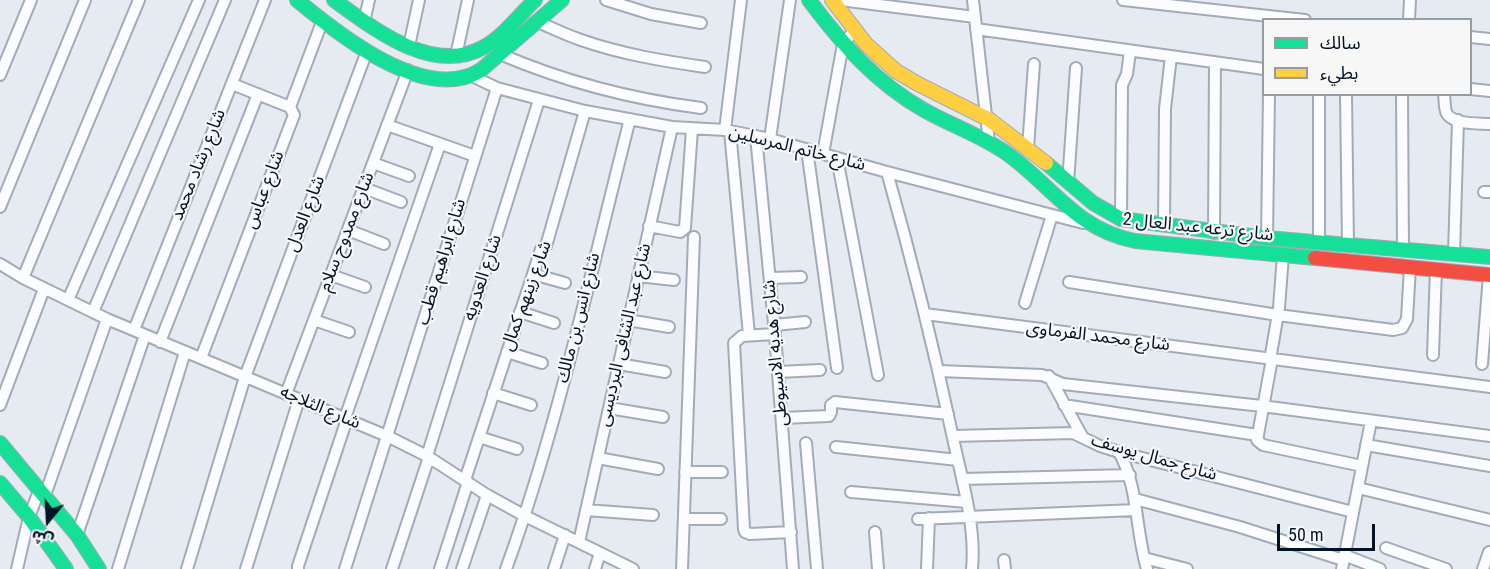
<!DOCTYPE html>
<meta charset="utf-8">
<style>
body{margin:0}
#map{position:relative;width:1490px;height:569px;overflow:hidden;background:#e6ebf1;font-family:"Roboto Condensed","Noto Sans Arabic",sans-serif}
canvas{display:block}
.legend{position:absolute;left:1262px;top:18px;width:210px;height:78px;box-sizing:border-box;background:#f7f7f7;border:2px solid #959ca3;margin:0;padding:8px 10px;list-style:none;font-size:18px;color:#021325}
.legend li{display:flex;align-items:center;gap:12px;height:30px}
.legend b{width:30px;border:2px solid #959ca3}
.north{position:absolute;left:18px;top:491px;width:60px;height:60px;-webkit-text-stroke:4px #f7f7f7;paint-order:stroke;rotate:198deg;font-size:16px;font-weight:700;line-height:24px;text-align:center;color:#021325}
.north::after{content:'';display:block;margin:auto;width:21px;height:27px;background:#021325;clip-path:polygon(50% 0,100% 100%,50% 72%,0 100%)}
.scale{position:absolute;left:1277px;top:524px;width:98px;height:27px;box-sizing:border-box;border:3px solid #021325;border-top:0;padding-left:8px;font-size:18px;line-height:21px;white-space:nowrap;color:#021325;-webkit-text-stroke:4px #f7f7f7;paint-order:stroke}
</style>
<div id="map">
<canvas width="1490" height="569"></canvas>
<ul class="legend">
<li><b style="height:8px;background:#16e098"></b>سالك</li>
<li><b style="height:8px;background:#ffcf43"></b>بطيء</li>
</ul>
<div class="north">ش</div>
<div class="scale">50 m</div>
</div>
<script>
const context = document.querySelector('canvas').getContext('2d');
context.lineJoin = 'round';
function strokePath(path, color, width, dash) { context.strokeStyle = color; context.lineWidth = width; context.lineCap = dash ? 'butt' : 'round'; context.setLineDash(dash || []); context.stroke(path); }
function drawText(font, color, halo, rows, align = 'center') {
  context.font = font + ' "Roboto Condensed","Noto Sans Arabic",sans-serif'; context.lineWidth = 4.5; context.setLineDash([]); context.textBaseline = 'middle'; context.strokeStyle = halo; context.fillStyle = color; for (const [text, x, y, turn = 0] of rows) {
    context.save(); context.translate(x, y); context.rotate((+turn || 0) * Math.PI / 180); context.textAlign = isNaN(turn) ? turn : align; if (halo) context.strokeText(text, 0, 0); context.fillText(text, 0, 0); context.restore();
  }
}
const street = new Path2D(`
 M606 0 651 14 701 23
 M840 0 975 17
 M973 0 989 142
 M1123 0 1305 20
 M1409 20 1410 0
 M364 22 369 0
 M538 22C552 28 566 35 581 40 621 54 663 61 705 67
 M976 29 1264 69
 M1470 37 1490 39
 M409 46 419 0
 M500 54C565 82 631 99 701 108
 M456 56 468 0
 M0 75 31 0
 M472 76 497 88 585 111 672 127 725 130 770 139 887 172 1083 223
 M232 84 290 107
 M1470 89 1490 91
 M1346 94 1348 245
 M1402 94 1403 249
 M1444 94C1445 100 1444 109 1447 114 1455 125 1478 123 1490 124
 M387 125 475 156
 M725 130 741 0
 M730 131 749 335
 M756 136 775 334 793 569
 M770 139 790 0
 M1028 148 1034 64
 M807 149 837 368
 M823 154 843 44 854 31
 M837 158 878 375
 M373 163 409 176
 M887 172C912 260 934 349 953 438 962 481 976 525 972 569
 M1068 183 1076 68
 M364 188 401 202
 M1484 192H1490
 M0 207 85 0
 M1121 219 1122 85 1127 74 1130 51
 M1164 225 1165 109 1171 56
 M649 226 680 232 685 228 692 129
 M348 230 384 244
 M1214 233 1215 62
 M1267 238 1269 94
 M1319 243V94
 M1454 254 1458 120
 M0 264 23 278 107 319 387 436 427 456 487 495 525 516 633 569
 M533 274 565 283
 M331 275 365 287
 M638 276 674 280
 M23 278 139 0
 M770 278 801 277
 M1069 282 1278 315 1393 330 1402 328 1407 319 1410 267
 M68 300 199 0
 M1025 303 1052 215
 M93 312 225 0
 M520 312 554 323
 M925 314 1490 387
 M314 320 349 332
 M628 320 669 327
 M775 325 805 322
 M134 330 265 0
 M775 334 742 336 734 343 744 529 745 532 750 534 791 532
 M160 342 258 94
 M507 352 542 363
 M1433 355 1436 269
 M201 358 294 115 290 107 322 22
 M1272 359 1257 440 1263 445 1362 466
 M1270 360 1279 308 1283 255
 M619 364 665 372
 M1482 364 1489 275
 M939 371 1042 375 1063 384 1262 406 1490 436
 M778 372 820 370
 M1049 376 1082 436
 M493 393 531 405
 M286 394 408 70
 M0 405 44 289
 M1064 405 1257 435
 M609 408 663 417
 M345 418 440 144
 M782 418 829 416 831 412V405L835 402 948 414
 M953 436 1073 433 1100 446 1119 452 1353 512
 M479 437 517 449
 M806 443 817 569
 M1366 445 1490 466
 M836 447 958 460
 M1119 452C1139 488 1135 530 1147 569
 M427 456 539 100
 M598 458 658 469
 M685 472H722
 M962 479 1130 475
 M465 480 533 274 541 249 546 246 585 111
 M1358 488 1490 520
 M851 492 967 502
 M44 498 107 319
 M1135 499 1240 527 1343 560
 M586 510 653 515
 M684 519H721
 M918 519 1136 510
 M875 532 878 569
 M77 535 145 335
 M579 542 672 127
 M1386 548 1446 569
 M1344 555 1380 569
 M1144 558 1187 569
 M1004 560 1005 569
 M17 569 29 517 39 491
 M118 569 185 352
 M187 569 245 377 367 51
 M246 569 299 399
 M298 569V566L347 419
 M345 569 497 88
 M392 569 429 457
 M440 569 468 482
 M462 569 487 495
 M506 569C559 423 591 270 630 119
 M554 569 565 535
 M595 569 600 553
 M682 569 694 237
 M927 569 929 518
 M1342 569 1371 421
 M1483 569 1489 552`);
const fast = new Path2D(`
 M297 0C338 34 426 105 481 70L562 0
 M334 0C374 29 433 76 484 47 504 36 519 15 535 0
 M809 0C842 44 876 83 924 110 952 126 983 136 1009 155 1054 188 1076 229 1135 241L1315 258
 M1046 163 1093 203 1121 219 1267 238 1490 257
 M0 443 77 535 99 569
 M0 483 29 517 66 569`);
const slow = new Path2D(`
 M832 0 866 44 896 71 918 84 990 120 1046 163`);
const jam = new Path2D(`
 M1315 258 1490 275`);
strokePath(street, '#a1acb8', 14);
strokePath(fast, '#a1acb8', 16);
strokePath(slow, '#a1acb8', 16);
strokePath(jam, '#a1acb8', 16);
strokePath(street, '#fbfcfd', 10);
strokePath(fast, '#16e098', 14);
strokePath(slow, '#ffcf43', 14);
strokePath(jam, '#f24e42', 14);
drawText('18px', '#021325', '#f7f7f7', [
 ["شارع خاتم المرسلين",797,149,14],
 ["شارع رشاد محمد",199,165,-68],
 ["شارع عباس",265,190,-69],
 ["شارع العدل",306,214,-69],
 ["شارع ترعه عبد العال 2",1198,228,6],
 ["شارع ممدوح سلام",347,232,-69],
 ["شارع ابراهيم قطب",442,262,-73],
 ["شارع العدويه",483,278,-72],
 ["شارع زينهم كمال",527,296,-70],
 ["شارع انس بن مالك",579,318,-76],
 ["شارع عبد الشافى البرديسى",625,335,-77],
 ["شارع محمد الفرماوى",1098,337,7],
 ["شارع هديه الاسيوطى",776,353,-95],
 ["شارع الثلاجه",320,408,23],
 ["شارع جمال يوسف",1154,458,16]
]);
</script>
